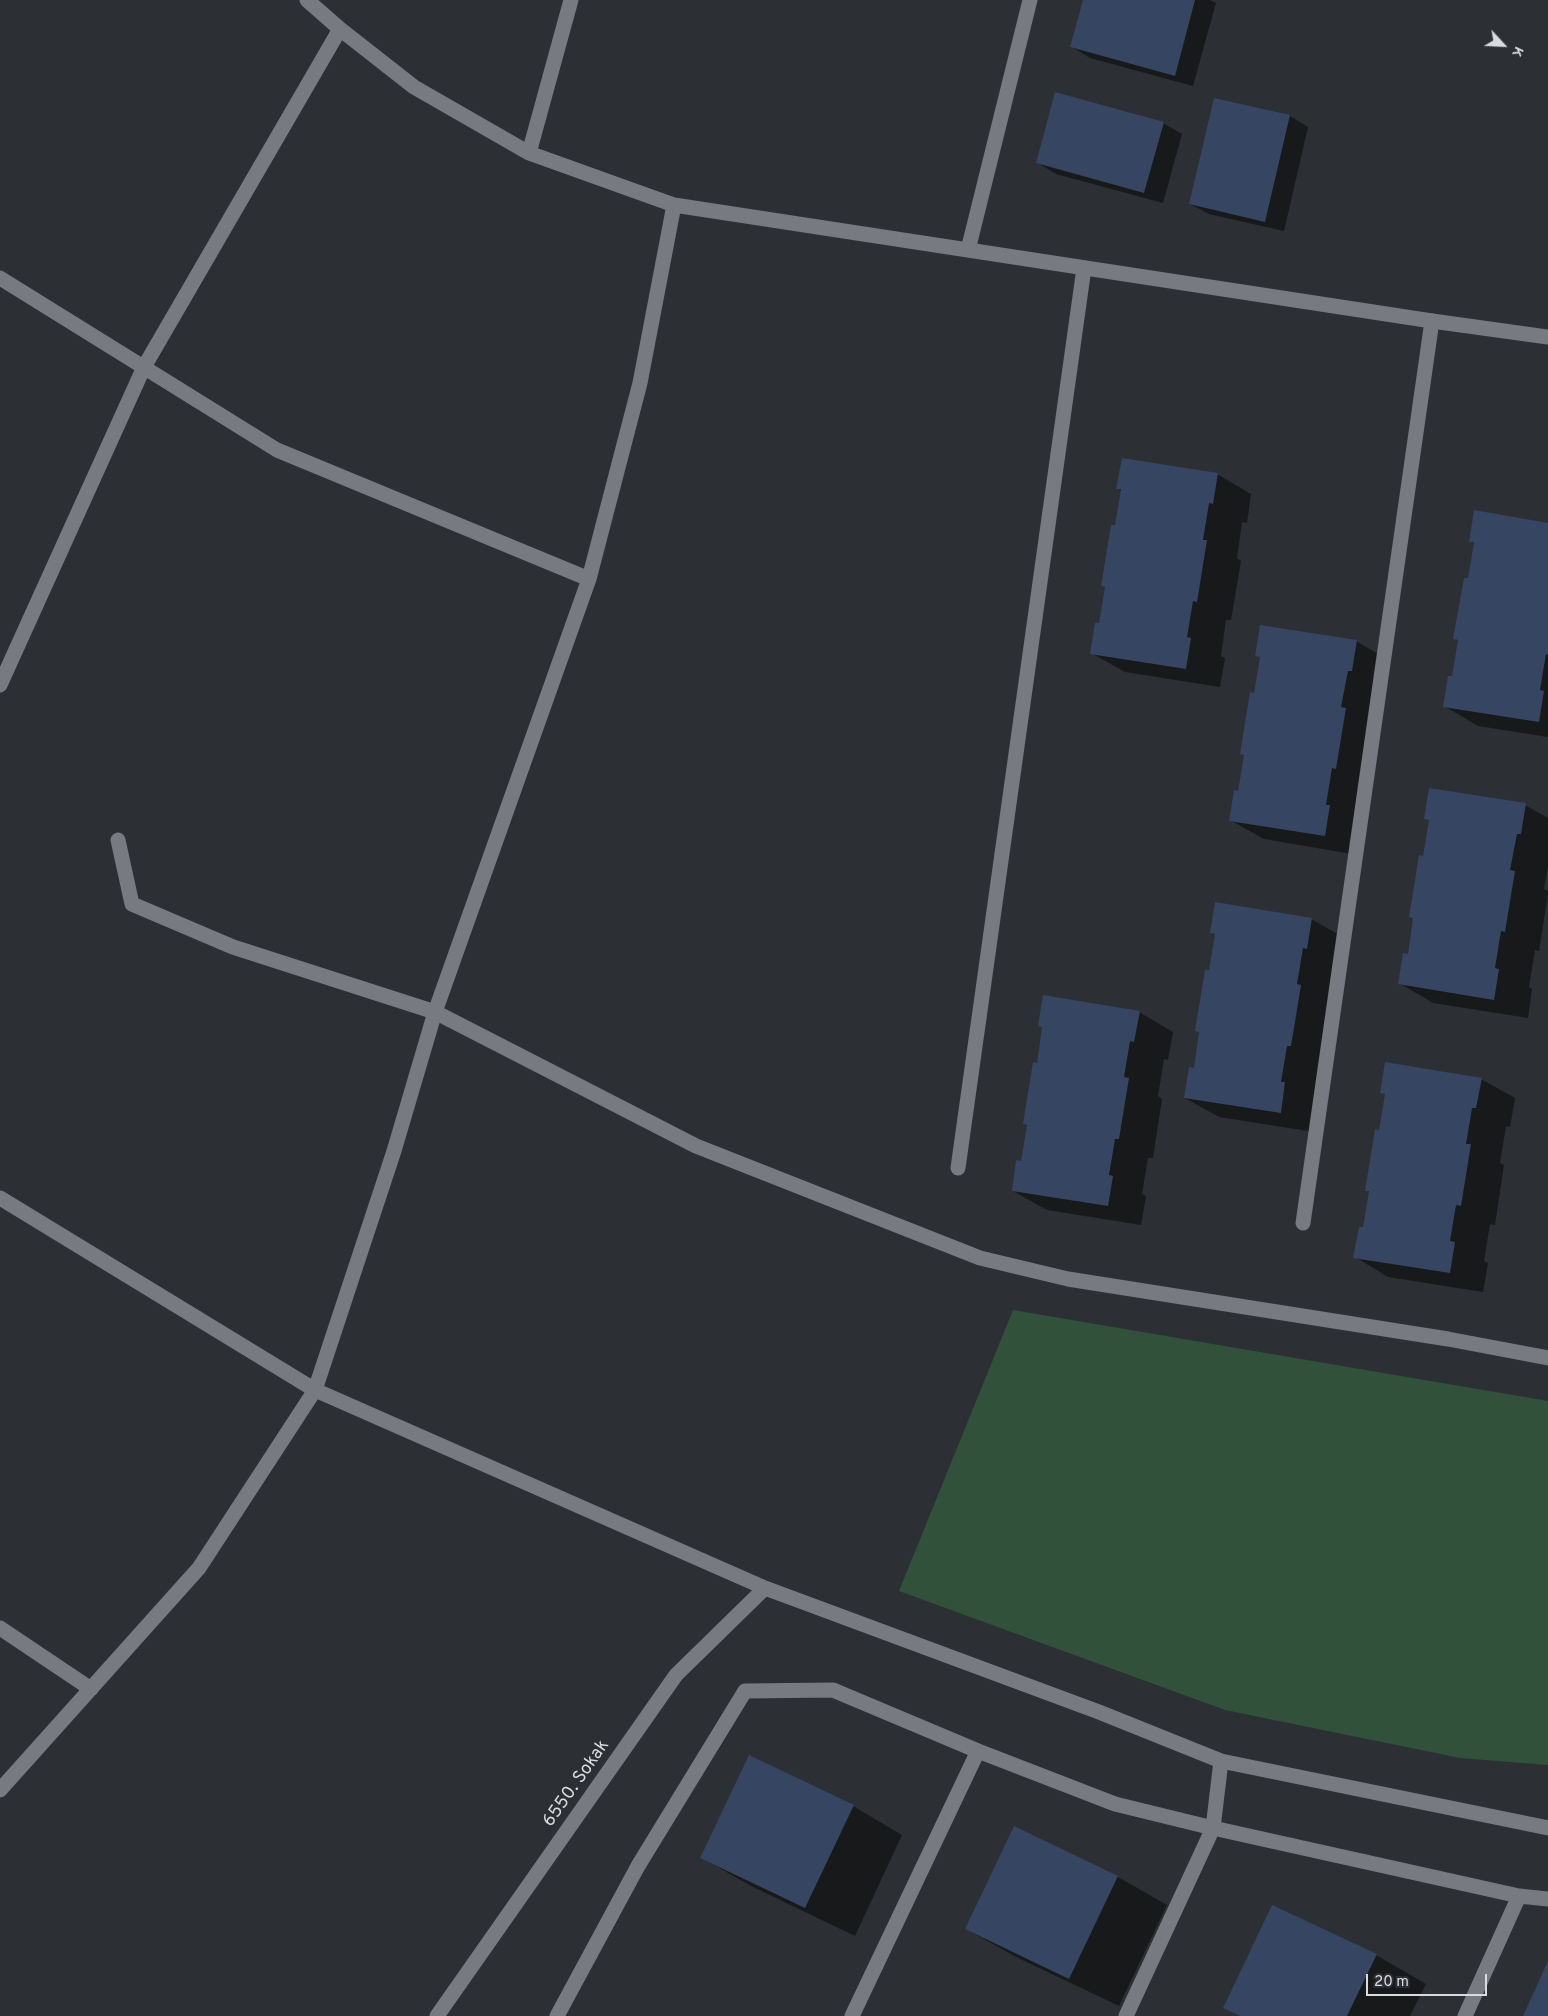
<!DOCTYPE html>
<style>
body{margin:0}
#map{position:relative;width:1548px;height:2016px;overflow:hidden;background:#2c2f33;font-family:Overpass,sans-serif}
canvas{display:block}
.north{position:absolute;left:1478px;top:20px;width:50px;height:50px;-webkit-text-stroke:4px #2c2f33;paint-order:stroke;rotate:115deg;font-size:14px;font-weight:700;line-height:20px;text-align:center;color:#d9dbde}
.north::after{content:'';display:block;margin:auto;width:18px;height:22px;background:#d9dbde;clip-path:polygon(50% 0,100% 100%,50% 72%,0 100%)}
.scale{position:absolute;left:1366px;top:1974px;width:121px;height:22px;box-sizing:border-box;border:2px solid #d9dbde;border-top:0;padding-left:6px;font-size:15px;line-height:18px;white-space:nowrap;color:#d9dbde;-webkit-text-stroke:4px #2c2f33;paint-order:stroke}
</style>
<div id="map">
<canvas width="1548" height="2016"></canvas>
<div class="north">K</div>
<div class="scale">20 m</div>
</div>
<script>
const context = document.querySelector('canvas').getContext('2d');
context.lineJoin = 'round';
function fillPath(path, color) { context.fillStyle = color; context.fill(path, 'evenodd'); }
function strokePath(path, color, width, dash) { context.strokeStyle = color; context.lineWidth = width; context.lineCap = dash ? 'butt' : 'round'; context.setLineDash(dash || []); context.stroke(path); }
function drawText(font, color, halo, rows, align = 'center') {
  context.font = font + ' Overpass,sans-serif'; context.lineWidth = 4.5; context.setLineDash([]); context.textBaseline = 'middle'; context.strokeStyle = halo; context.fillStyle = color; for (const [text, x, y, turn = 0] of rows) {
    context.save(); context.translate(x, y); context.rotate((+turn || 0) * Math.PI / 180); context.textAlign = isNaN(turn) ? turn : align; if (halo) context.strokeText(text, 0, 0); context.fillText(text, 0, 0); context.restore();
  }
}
fillPath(new Path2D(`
 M1013 1310 1548 1401V1765L1460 1758 1225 1710 899 1591Z`), '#32513b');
fillPath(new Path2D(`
 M1085 0H1210L1216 3 1193 86 1090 58 1072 47Z
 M1290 116 1308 127 1284 231 1209 214 1190 204Z
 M1163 123 1182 134 1163 203 1056 174 1038 163Z
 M1217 474 1251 494 1247 523 1242 522 1237 558 1241 561 1231 620H1226L1221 656 1225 658 1220 687 1125 672 1091 653 1100 625 1106 588 1103 586 1122 491 1118 488Z
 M1548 524V737L1478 726 1444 706 1453 677 1459 641 1455 639 1469 580 1475 543 1471 541Z
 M1356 641 1390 661 1358 855 1264 839 1230 820 1240 792 1255 694Z
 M1525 805 1548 818V866L1544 889 1548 891V894L1539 951 1535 950 1529 987 1532 989 1528 1018 1433 1003 1399 983 1409 955 1430 821 1426 818Z
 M1311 919 1345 938 1314 1132 1219 1117 1185 1098 1195 1070 1216 935 1212 933Z
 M1139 1012 1173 1032 1168 1060 1164 1059 1158 1096 1162 1099 1153 1158H1148L1142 1194 1146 1196 1141 1225 1047 1210 1013 1191 1022 1162 1028 1126 1024 1124 1038 1064Z
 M1481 1079 1515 1098 1510 1127 1506 1126 1500 1163 1504 1165 1495 1225 1490 1224 1484 1261 1488 1263 1483 1292 1388 1277 1355 1257 1364 1229 1370 1192 1366 1190 1380 1131 1386 1094 1382 1092Z
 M853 1806 902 1835 855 1936 751 1886 702 1858Z
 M1014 1827 1118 1877 1167 1905 1119 2006 1016 1957 966 1929Z
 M1376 1955 1426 1984 1410 2016H1240L1224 2007Z`), '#0007');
fillPath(new Path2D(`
 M1083 0H1195L1175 76 1070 47Z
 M1055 92 1164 122 1144 193 1036 163Z
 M1214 98 1290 115 1265 222 1189 204Z
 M1122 458 1218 473 1213 504 1209 503 1203 540H1207L1197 602 1193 601 1187 637 1191 638 1186 669 1090 654 1095 623H1099L1105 587 1101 586 1111 525H1115L1121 489H1116Z
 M1474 510 1548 523V655L1546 654 1540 690 1544 691 1539 722 1443 707 1448 676H1452L1458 640 1453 639 1464 578H1468L1474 542H1469Z
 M1260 625 1357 640 1352 671H1348L1341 707 1346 708 1336 769 1332 768 1326 805H1330L1325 836 1229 821 1234 790 1238 791 1244 755 1240 754 1250 692 1254 693 1260 657 1255 656Z
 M1429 788 1526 803 1521 834H1517L1510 870 1515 871 1505 932 1501 931 1495 968 1499 969 1494 1000 1398 984 1403 953 1408 954 1413 918 1409 917 1419 855 1423 856 1429 820 1424 819Z
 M1215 902 1312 918 1307 949 1303 948 1297 984 1301 985 1291 1046H1287L1281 1082H1285L1281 1113 1184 1098 1189 1067 1194 1068 1199 1032 1195 1031 1205 970H1209L1215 934 1210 933Z
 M1043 995 1140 1011 1134 1042 1130 1041 1124 1077 1129 1078 1119 1139H1115L1109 1175 1113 1176 1108 1206 1012 1191 1016 1160 1021 1161 1027 1125 1023 1124 1033 1062 1037 1063 1042 1027 1038 1026Z
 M1385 1062 1482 1078 1476 1108H1472L1466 1144H1471L1461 1206 1456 1205 1450 1241 1455 1242 1450 1273 1353 1258 1359 1227H1363L1369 1191H1365L1375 1129 1379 1130 1385 1094 1380 1093Z
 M749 1755 854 1805 805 1908 700 1858Z
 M1014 1826 1118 1876 1069 1979 965 1929Z
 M1272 1905 1377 1954 1347 2016H1240L1223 2008Z
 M1548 1961V2016H1523Z`), '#364562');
strokePath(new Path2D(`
 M118 840 132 904 233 947 435 1012
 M958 1168 1084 268
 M1303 1223 1432 321
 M557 2016 638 1866 745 1691 833 1690 978 1751 1115 1804 1213 1828 1519 1896 1548 1899
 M852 2016 978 1751
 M1126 2016 1213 1828 1221 1761
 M1465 2016 1519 1896`), '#777a80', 15);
strokePath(new Path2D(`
 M307 0 340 29 414 87 529 153 674 205 1432 321 1548 337
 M529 153 571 0
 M968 250 1030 0
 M0 278 277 450 589 579
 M0 685 144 367 340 29
 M435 1012 696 1146 980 1258 1068 1279 1448 1339 1548 1358
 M0 1198 315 1390 765 1588 1099 1712 1221 1761 1548 1828
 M0 1628 91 1689
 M0 1790 199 1568 315 1390 394 1151 435 1012 589 579 640 383 674 205
 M437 2016 676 1675 765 1588`), '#777a80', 15);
drawText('18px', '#d9dbde', '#2c2f33', [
 ["6550. Sokak",577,1784,-55]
]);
</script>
